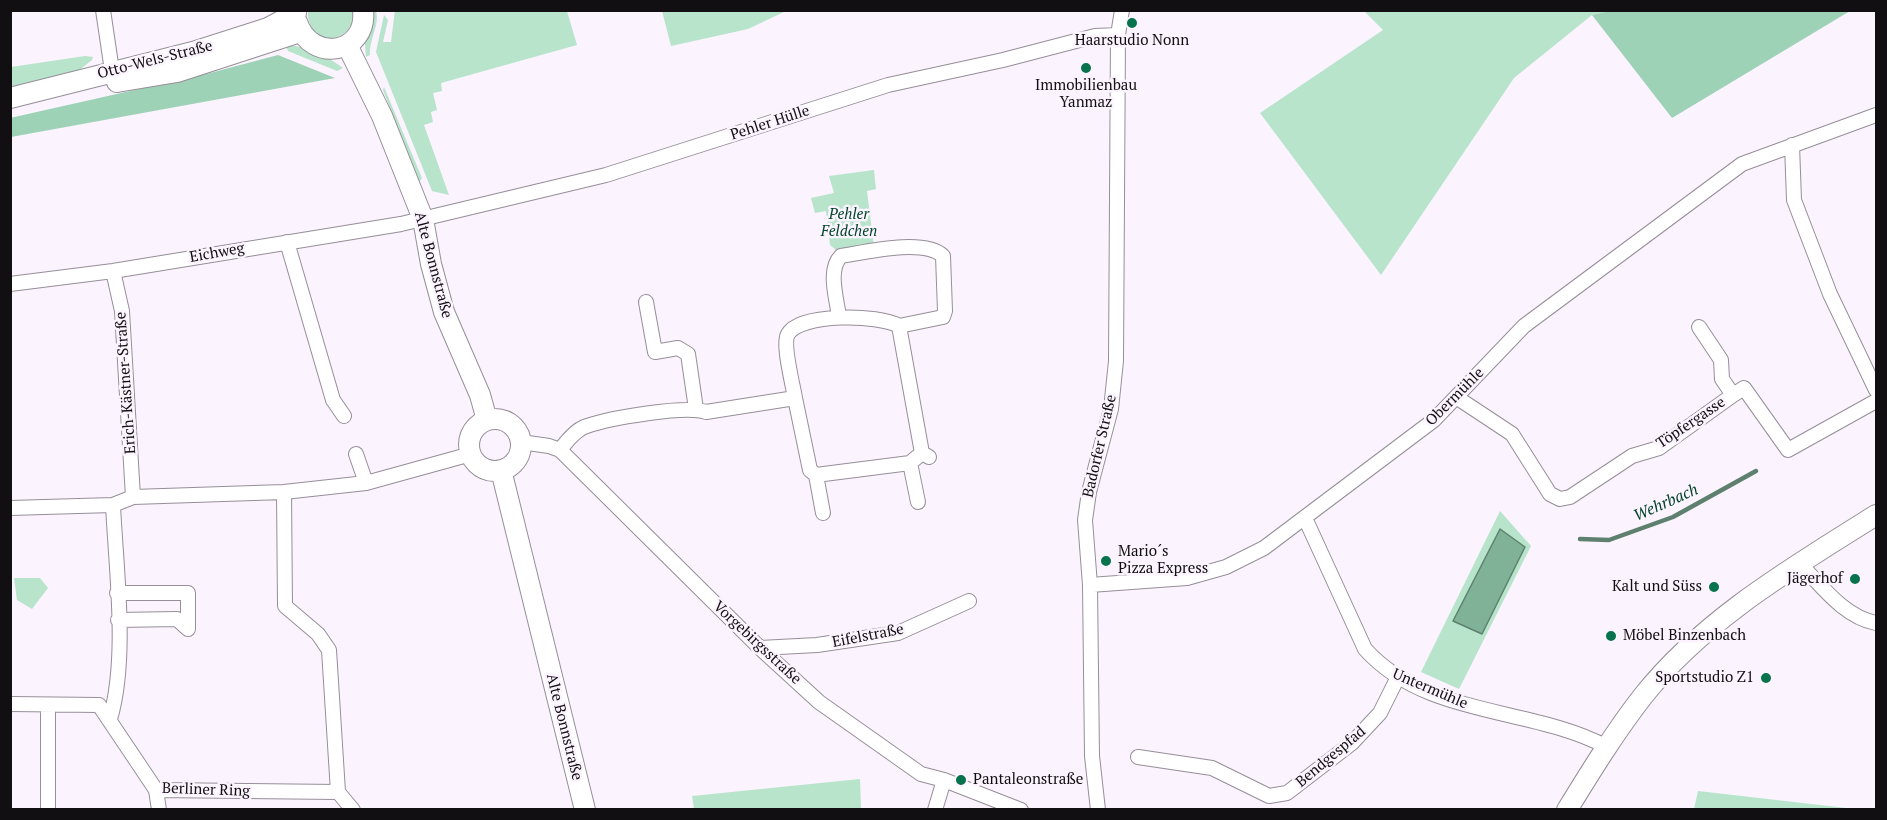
<!DOCTYPE html>
<meta charset="utf-8">
<style>
body{margin:0}
#map{position:relative;width:1887px;height:820px;overflow:hidden;background:#fbf3fd;font-family:"PT Serif",serif}
canvas{display:block}
.frame{position:absolute;inset:0;border:12px solid #110f12;pointer-events:none}
</style>
<div id="map">
<canvas width="1887" height="820"></canvas>
<div class="frame"></div>
</div>
<script>
const context = document.querySelector('canvas').getContext('2d');
context.lineJoin = 'round';
function fillPath(path, color) { context.fillStyle = color; context.fill(path, 'evenodd'); }
function strokePath(path, color, width, dash) { context.strokeStyle = color; context.lineWidth = width; context.lineCap = dash ? 'butt' : 'round'; context.setLineDash(dash || []); context.stroke(path); }
function drawText(font, color, halo, rows, align = 'center') {
  context.font = font + ' "PT Serif",serif'; context.lineWidth = 5; context.setLineDash([]); context.textBaseline = 'middle'; context.strokeStyle = halo; context.fillStyle = color; for (const [text, x, y, turn = 0] of rows) {
    context.save(); context.translate(x, y); context.rotate((+turn || 0) * Math.PI / 180); context.textAlign = isNaN(turn) ? turn : align; if (halo) context.strokeText(text, 0, 0); context.fillText(text, 0, 0); context.restore();
  }
}
fillPath(new Path2D(`
 M395 10 567 11 577 45 441 83 442 91 433 93 437 110 431 112 433 122 424 125 449 195 432 191 376 52 384 15 388 20 383 42H391Z
 M308 11H353C355 47 306 47 308 11Z
 M376 11C380 25 369 39 370 55L366 57 365 44 373 12Z
 M662 11V10L786 11 748 29 671 46Z
 M1364 11H1610L1592 15 1514 78 1381 275 1260 113 1383 30Z
 M285 45C300 44 331 58 343 68L337 71 288 51Z
 M85 56 93 57 92 60 77 72 11 89V67Z
 M384 87 422 178 419 182 383 90Z
 M874 170 876 189 867 191 874 247 837 251 830 245 826 211 815 213 811 198 834 193 829 176Z
 M1500 511 1531 546 1459 689 1421 672Z
 M14 578H40L48 588 32 609 17 600Z
 M860 779 861 809H694L692 796Z
 M1698 791 1846 808 1694 809Z`), '#b7e4cb');
fillPath(new Path2D(`
 M1610 11V10L1850 11 1672 118 1592 15Z
 M278 55 335 78 11 137 10 118 210 73Z`), '#9ed2b6');
const water = new Path2D(`
 M1500 529 1525 547 1482 634 1453 621Z`);
fillPath(water, '#7fb297');
strokePath(water, '#5e816f', 1.5);
strokePath(new Path2D(`
 M1580 539 1609 540 1673 517 1756 471`), '#5e816f', 4.5);
const street = new Path2D(`
 M103 10 112 71
 M1792 145 1794 200 1830 294 1876 390
 M287 242 333 400 344 416
 M113 271 122 311 133 497
 M10 284 113 271 401 224 606 175 888 85 1003 60 1095 36 1118 35
 M646 302 655 352 678 348 688 354 696 409
 M839 317C837 299 827 270 841 256 866 252 924 238 943 256L945 311 943 317 899 326
 M1699 327 1721 360 1722 379 1733 395 1744 388 1788 450 1876 401
 M1456 397 1512 434 1550 494 1560 499 1570 497 1632 456 1659 448 1733 395
 M795 398C793 385 782 344 788 334 800 313 879 314 899 326L922 453
 M521 442 549 446 560 450 760 648 819 702 921 774 944 780 1021 810
 M560 450C566 442 576 429 587 426 610 418 685 405 706 412L795 398 810 470 816 475 910 463 922 453 929 457
 M356 454 366 483
 M910 463 918 502
 M816 475 823 513
 M284 492 285 606 318 634 329 650 338 792 353 810
 M10 508 113 505 133 497 284 492 366 483 471 454
 M1305 518 1365 649C1427 718 1530 706 1607 747
 M1800 564C1822 586 1844 617 1876 623
 M1090 585 1187 578 1226 567 1264 548 1434 420 1524 326 1742 164 1876 115
 M117 593H188V629
 M118 620 177 619 188 629
 M760 648 817 645 898 633 969 601
 M10 704 99 705 156 790 338 792
 M48 706V810
 M110 719C128 658 116 569 113 505
 M1138 757 1212 768 1269 796 1287 793 1352 743 1380 713 1397 679
 M156 790 159 810
 M935 810 944 780
 M1098 810 1092 756 1090 585 1085 520 1089 492 1111 409 1116 361 1118 35 1122 10`);
const secondary = new Path2D(`
 M297 22C311 64 368 54 363 10
 M347 45 382 116 423 219 431 264 444 312 480 395 487 420
 M117 82 177 72 300 32
 M10 98 193 52 268 28 296 13
 M469 445a26 26 0 1 1 52 0a26 26 0 1 1-52 0Z
 M501 470 585 810
 M1567 810C1591 771 1615 732 1643 696 1705 618 1794 567 1876 515`);
strokePath(street, '#968e98', 16);
strokePath(secondary, '#968e98', 22);
strokePath(street, '#fff', 14);
strokePath(secondary, '#fff', 20);
for (const [x, y, r, color] of [
 [1132,23,6,"#07734c"],
 [1086,68,6,"#07734c"],
 [1106,561,6,"#07734c"],
 [1855,579,6,"#07734c"],
 [1714,587,6,"#07734c"],
 [1611,636,6,"#07734c"],
 [1766,678,6,"#07734c"],
 [961,780,6,"#07734c"]
]) { const dot = new Path2D(); dot.arc(x, y, r, 0, 2 * Math.PI); context.fillStyle = color; context.fill(dot); strokePath(dot, '#fbf3fd', 2); }
drawText('15px', '#110f12', '#fbf3fd', [
 ["Haarstudio Nonn",1132,41,"center"],
 ["Immobilienbau",1086,86,"center"],
 ["Yanmaz",1086,103,"center"],
 ["Mario´s",1118,552],
 ["Pizza Express",1118,569],
 ["Jägerhof",1843,579,"right"],
 ["Kalt und Süss",1702,587,"right"],
 ["Möbel Binzenbach",1623,636],
 ["Sportstudio Z1",1754,678,"right"],
 ["Pantaleonstraße",973,780]
], 'left');
drawText('15px', '#110f12', '#fbf3fd', [
 ["Otto-Wels-Straße",155,60,-14],
 ["Pehler Hülle",770,123,-18],
 ["Eichweg",217,253,-10],
 ["Alte Bonnstraße",433,265,75],
 ["Erich-Kästner-Straße",126,383,-94],
 ["Obermühle",1455,397,-45],
 ["Töpfergasse",1691,423,-34],
 ["Badorfer Straße",1100,446,-77],
 ["Eifelstraße",868,636,-11],
 ["Vorgebirgsstraße",757,643,43],
 ["Untermühle",1430,689,23],
 ["Alte Bonnstraße",564,727,76],
 ["Bendgespfad",1331,757,-40],
 ["Berliner Ring",206,790,2]
]);
drawText('italic 15px', '#00452b', '#fbf3fd', [
 ["Pehler",849,215],
 ["Feldchen",849,232]
]);
drawText('italic 16px', '#00442a', '#fbf3fd', [
 ["Wehrbach",1666,503,-24]
]);
</script>
